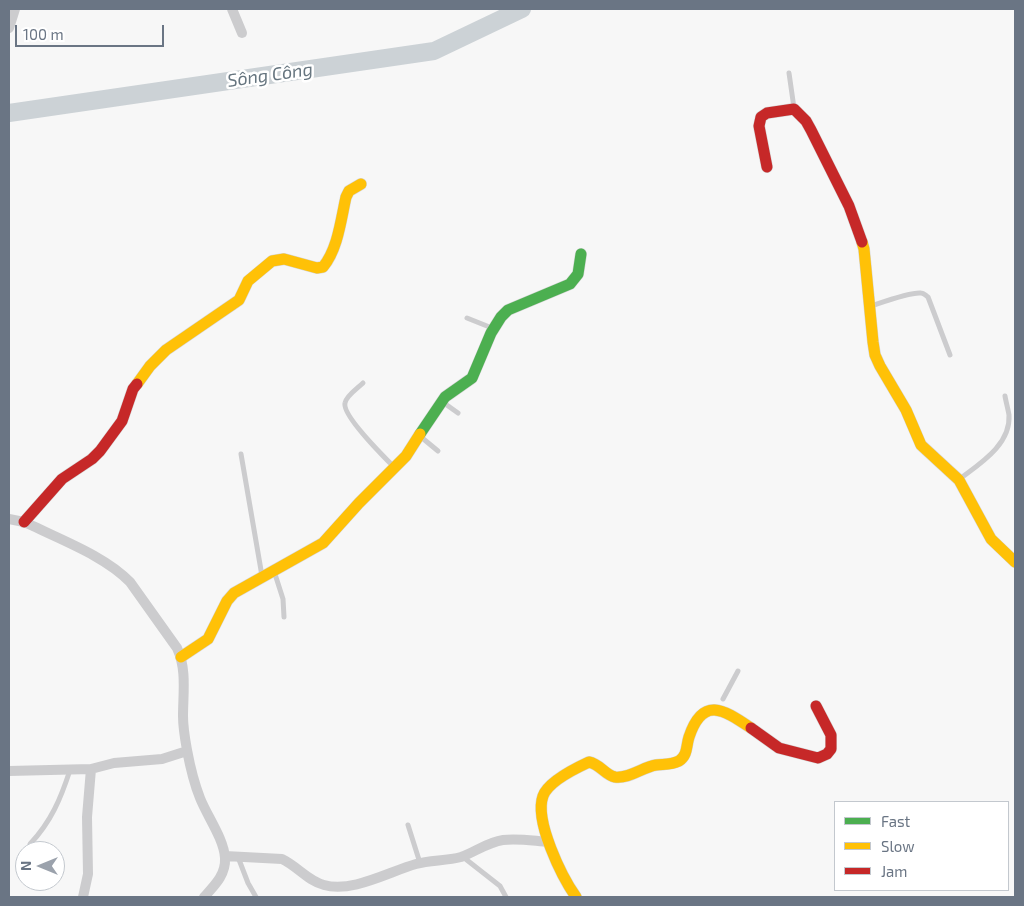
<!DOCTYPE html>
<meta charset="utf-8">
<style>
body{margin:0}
#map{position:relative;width:1024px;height:906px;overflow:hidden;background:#f7f7f7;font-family:"Exo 2",sans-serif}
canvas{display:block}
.frame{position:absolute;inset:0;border:10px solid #6a7584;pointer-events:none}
.legend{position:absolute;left:834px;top:801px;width:175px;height:90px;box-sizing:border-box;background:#fff;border:1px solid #c3c8ce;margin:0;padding:6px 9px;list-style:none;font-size:15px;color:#6a7584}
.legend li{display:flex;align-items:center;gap:10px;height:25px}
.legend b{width:25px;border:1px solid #c3c8ce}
.north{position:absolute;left:15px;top:841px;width:50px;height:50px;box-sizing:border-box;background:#fff;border:1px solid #c3c8ce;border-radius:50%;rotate:270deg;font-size:14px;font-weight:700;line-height:20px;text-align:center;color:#6a7584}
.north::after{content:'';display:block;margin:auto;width:18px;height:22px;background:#9ba2ac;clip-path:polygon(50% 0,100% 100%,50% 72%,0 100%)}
.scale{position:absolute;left:15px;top:25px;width:149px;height:22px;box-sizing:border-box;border:2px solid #6a7584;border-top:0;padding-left:6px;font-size:15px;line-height:18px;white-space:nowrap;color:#6a7584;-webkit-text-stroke:4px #fff;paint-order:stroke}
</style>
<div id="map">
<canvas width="1024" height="906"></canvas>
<div class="frame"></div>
<ul class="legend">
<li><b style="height:6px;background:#4caf50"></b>Fast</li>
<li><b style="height:6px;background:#ffc107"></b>Slow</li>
<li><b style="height:6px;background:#c62828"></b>Jam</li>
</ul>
<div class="north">N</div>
<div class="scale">100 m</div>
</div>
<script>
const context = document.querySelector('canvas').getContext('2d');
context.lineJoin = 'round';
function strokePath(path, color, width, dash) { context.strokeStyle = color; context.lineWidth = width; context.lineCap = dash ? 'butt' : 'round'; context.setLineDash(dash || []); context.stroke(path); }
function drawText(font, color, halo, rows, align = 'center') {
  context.font = font + ' "Exo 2",sans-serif'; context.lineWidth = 5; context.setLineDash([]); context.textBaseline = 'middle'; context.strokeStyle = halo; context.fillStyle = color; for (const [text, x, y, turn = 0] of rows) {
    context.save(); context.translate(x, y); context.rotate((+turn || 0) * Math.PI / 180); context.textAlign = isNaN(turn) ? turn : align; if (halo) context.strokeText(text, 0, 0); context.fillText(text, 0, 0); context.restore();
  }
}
strokePath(new Path2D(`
 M9 113 434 51 522 9`), '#ccd2d6', 18);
const fast = new Path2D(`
 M420 434 445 397 472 378 491 333 501 317 508 310 570 284 578 274 581 254`);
const slow = new Path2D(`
 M862 242 864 249 873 342 875 355 880 366 906 410 921 445 959 480 991 539 1015 562
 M137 384 150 366 166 350 239 300 248 281 272 261 284 259 317 268 323 267C338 249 341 219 346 197L349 191 361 184
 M181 657 208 639 227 601 234 593 323 543 359 503 406 456 420 434
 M576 897C562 877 534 821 543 796 548 782 576 768 589 762 600 764 605 775 615 777 629 779 643 767 656 765 664 764 671 765 679 761 688 755 686 746 689 737 703 695 724 710 751 728`);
const jam = new Path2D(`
 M767 167 759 126 761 117 767 113 794 109 806 121 811 130 849 206 862 242
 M24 522 62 479 92 459 100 451 122 421 133 389 137 384
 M751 728 779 748 818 758 827 754 831 749V735L816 706`);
strokePath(fast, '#d4d5d5', 12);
strokePath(slow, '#d4d5d5', 12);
strokePath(jam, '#d4d5d5', 12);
strokePath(new Path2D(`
 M789 73 794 108
 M871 306C883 302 910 292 921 293 924 293 925 295 928 297L950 355
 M467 318 492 328
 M363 383C358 388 346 396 345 403 342 415 384 457 394 467
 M444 403 458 413
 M421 437 438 451
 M241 454 262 576
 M961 478C981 463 1011 444 1009 415 1008 409 1006 402 1005 396
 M274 571 283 599 284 617
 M723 699 738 671
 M408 825 420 863
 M30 844C51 822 61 798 70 770
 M238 857 248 883 256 897
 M463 857 500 886 506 897`), '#ccccce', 5);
strokePath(new Path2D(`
 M232 9 242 33
 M9 28 15 9
 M9 519 24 522 33 526C64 541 106 557 130 582L177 648C187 669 183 694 183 716 183 727 185 739 187 750 190 766 194 783 200 798 207 816 224 839 225 858 226 875 214 886 204 897
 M9 771 91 769 114 763 162 759 187 751
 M225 856 282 859C297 866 308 881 324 885 352 893 388 872 416 864 430 860 446 861 461 857 475 852 488 842 503 840 518 838 534 841 549 842
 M83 897 88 874 87 817 91 769`), '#ccccce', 10);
strokePath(fast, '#4caf50', 11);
strokePath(slow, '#ffc107', 11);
strokePath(jam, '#c62828', 11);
drawText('italic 18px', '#66757f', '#fff', [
 ["Sông Công",270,75,-8]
]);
</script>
